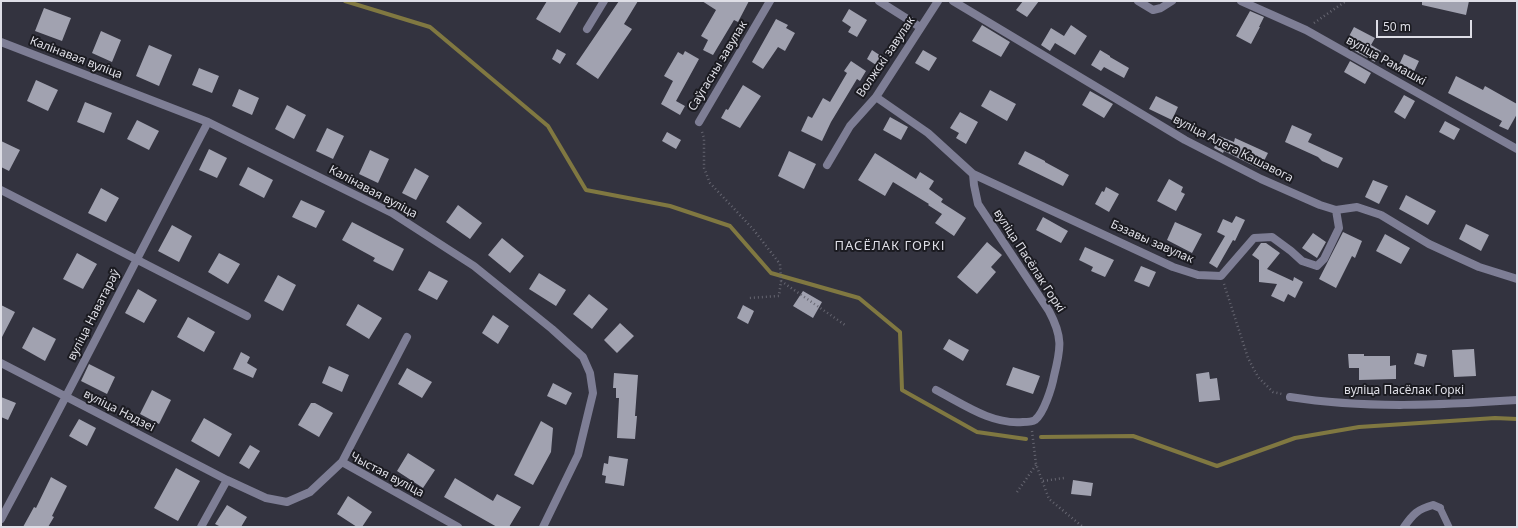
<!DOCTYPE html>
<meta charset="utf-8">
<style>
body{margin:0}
#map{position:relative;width:1518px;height:528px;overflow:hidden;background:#33333f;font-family:"Noto Sans",sans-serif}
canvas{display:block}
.frame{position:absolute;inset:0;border:2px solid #dedee6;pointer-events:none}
.scale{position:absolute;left:1376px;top:20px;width:96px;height:18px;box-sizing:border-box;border:2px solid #dedee6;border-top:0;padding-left:5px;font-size:12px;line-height:14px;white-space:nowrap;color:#dedee6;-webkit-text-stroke:3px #1b1b21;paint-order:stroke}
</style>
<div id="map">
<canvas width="1518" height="528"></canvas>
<div class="frame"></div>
<div class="scale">50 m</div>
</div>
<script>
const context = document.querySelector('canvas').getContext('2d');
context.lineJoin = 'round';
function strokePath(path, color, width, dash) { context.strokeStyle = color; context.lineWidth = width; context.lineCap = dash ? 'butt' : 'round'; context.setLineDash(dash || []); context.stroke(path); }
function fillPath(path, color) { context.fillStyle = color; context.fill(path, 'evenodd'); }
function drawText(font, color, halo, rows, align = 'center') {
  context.font = font + ' "Noto Sans",sans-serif'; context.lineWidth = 4; context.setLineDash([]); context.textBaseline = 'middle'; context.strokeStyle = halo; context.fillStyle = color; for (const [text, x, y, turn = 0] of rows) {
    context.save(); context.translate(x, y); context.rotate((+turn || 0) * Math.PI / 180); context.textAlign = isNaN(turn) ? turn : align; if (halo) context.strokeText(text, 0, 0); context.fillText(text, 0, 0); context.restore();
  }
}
strokePath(new Path2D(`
 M345 1 430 27 548 126 586 190 670 206 730 226 771 273 859 298 900 332 902 390 977 432 1026 439
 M1041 437 1133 436 1217 466 1295 438 1359 427 1495 418 1517 419`), '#807841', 4);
fillPath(new Path2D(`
 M547 1H579L560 33 536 19Z
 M619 1H638L624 24 632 29 598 79 576 64Z
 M702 1H749L738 22 734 20 713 55 703 50 708 40 701 36 716 10Z
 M1023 1H1039L1027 17 1016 10Z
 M1422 1H1469L1466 15 1422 5Z
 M44 8 71 18 62 41 35 31Z
 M849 9 867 20 857 37 848 32 851 27 842 21Z
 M1250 11 1264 17 1259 27H1260L1251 44 1236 36Z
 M776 19 788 25 786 28 795 33 785 51 778 47 763 69 752 62Z
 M982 25 1010 42 1001 57 972 41Z
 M1071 25 1087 36 1075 55 1055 43 1050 51 1041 45 1051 28 1064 36Z
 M1354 27 1375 38 1371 45 1381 51 1375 62 1355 51 1358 46 1347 40Z
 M101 31 121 40 112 62 92 53Z
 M149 45 172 55 159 86 136 76Z
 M557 49 566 54 560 64 552 59Z
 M872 50 884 58 879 67 867 59Z
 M923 50 937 58 929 71 915 63Z
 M1100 50 1110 56V57L1129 68 1124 78 1104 67 1101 71 1091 65Z
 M685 51 699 59 676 101 685 106 680 115 661 104 673 81 664 76 678 52 683 55Z
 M1404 54 1419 61 1412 76 1401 70 1402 67 1399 65Z
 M851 61 866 71 860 81 857 79 831 122 822 141 801 131 808 116 812 118 823 98 830 102 847 73 844 71Z
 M1350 61 1371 73 1365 84 1344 72Z
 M199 68 219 76 212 93 192 85Z
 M1456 76 1483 90 1485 86 1517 104V114L1508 130 1499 126 1502 121 1448 93Z
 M36 80 58 90 48 111 27 101Z
 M743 85 761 96 740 128 721 118 726 109 728 110Z
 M239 89 259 98 252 115 232 106Z
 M990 90 1016 104 1007 121 981 106Z
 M1090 91 1113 104 1104 118 1082 105Z
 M1404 95 1415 101 1405 119 1394 112Z
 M1156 96 1178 107 1172 120 1149 109Z
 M85 102 112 113 104 133 77 122Z
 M287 105 306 115 294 139 275 129Z
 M960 112 978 122 966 144 956 138 959 133 950 128Z
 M890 117 908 127 901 140 883 130Z
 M137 120 159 131 149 150 127 139Z
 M1445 121 1460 129 1454 140 1439 132Z
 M1292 125 1312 134 1308 142 1343 158 1338 168 1322 161 1318 157 1285 142Z
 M327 128 344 136 333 159 316 151Z
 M667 132 681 140 676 149 662 141Z
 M1219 136 1234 142 1235 138 1268 153 1260 169 1224 151 1223 153 1214 148Z
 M1 141 20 150 9 171 1 167Z
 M209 149 227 158 217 178 199 170Z
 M370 150 389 159 378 183 359 174Z
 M789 151 816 164 804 189 778 176Z
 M1025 151 1045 161V162L1069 175 1063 186 1018 164Z
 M875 153 916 179 920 172 934 181 929 189 943 199 941 202 966 218 954 236 935 223 942 214 928 205 929 204 893 182 885 196 858 180Z
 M248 167 273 180 264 198 239 185Z
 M415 168 429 176 416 200 402 193Z
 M1169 179 1183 187 1181 192 1185 194 1176 211 1157 201Z
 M1373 180 1388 186 1379 204 1365 197Z
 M1106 187 1119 194 1109 212 1095 204 1102 191 1104 192Z
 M101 188 119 198 106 222 88 213Z
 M1406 195 1436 211 1428 225 1399 209Z
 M301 200 325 211 316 228 292 217Z
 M458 205 482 223 470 239 446 222Z
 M1236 216 1245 220 1235 241 1233 240 1217 268 1209 263 1225 236 1217 232 1223 219 1232 223Z
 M1043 217 1068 231 1061 243 1036 230Z
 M352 222 404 249 393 271 373 261 375 258 342 240Z
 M1175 222 1202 234 1192 253 1167 240Z
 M1466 224 1489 235 1481 251 1459 239Z
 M172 225 192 236 179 262 158 251Z
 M1343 232 1362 241 1355 258 1352 256 1336 288 1319 279Z
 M1313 233 1326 242 1317 258 1302 248Z
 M1385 234 1410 248 1401 264 1376 251Z
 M502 238 524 256 510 273 488 255Z
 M987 242 1002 255 991 267 996 272 977 294 957 277Z
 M1261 243H1266L1280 253 1267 269 1293 281 1294 277 1303 282 1295 298 1288 294 1284 302 1271 296 1277 284 1259 282V260L1252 255Z
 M1085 247 1114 260 1105 277 1091 271 1093 267 1079 260Z
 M77 253 97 264 83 289 63 279Z
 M219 253 240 264 228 284 208 272Z
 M1141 266 1156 272 1149 287 1134 281Z
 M429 271 448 281 437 300 418 290Z
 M539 273 566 290 556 306 529 289Z
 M278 275 296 285 283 311 264 301Z
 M138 289 157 300 144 323 125 313Z
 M803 291 822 302 813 318 793 306Z
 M589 294 608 309 592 329 573 314Z
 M358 304 382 318 369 339 346 325Z
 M1 305 15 312 1 339Z
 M743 305 754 311 748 324 737 318Z
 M493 315 509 326 498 344 482 333Z
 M188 317 215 332 204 352 177 337Z
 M620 323 634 336 617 353 604 340Z
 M33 327 56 339 45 361 22 348Z
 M949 339 969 350 963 361 943 349Z
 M1474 349 1476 376 1454 377 1452 350Z
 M241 352 250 357 247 363 257 369 253 378 233 369Z
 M1417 353 1427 355 1424 367 1414 364Z
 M1348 354H1364V356H1390V366L1396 365V379L1359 380V368H1349Z
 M89 364 115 377 107 394 81 381Z
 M329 366 349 375 342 392 322 383Z
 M1013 367 1040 376 1033 394 1006 385Z
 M407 368 432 382 422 398 398 384Z
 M1209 372 1210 379 1217 378 1220 400 1199 402 1196 374Z
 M614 373 638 375 635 416H637L635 439 617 438 619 398H616V388H613Z
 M553 383 572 393 566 405 547 396Z
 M152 390 171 400 159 424 140 414Z
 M1 397 16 403 8 420 1 417Z
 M311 403H315L333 413 319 437 298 425Z
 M204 418 232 434 219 457 191 441Z
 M79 419 96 428 87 446 69 436Z
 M541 421 553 428 551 452 533 485 514 475Z
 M250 445 260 451 249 469 239 463Z
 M408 453 435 470 423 488 397 471Z
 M609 456 628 459 624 486 605 483 606 476 602 475 604 463 608 464Z
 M176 468 200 481 178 521 154 508Z
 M51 477 67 486 52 516 54 517 48 527H23L34 507 36 508Z
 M455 478 493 501 497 494 521 507 509 527H497L444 497Z
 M1073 480 1093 483 1091 496 1071 494Z
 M348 496 372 512 362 527H357L337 514Z
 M227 505 247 517 241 527H221L215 524Z`), '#a1a2b0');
strokePath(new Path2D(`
 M1314 23 1346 1
 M702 132 704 138V168L710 183 753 229 780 264 781 281 779 296 749 298
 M781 281 845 325
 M1224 284 1248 358 1258 377 1273 392 1282 394
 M1032 431 1036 464 1049 499 1083 527
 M1043 481 1064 478
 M1017 492 1036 465`), '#666671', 2.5, [1, 3]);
strokePath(new Path2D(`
 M1440 508 1449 527`), '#7e7e95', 7);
strokePath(new Path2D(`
 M879 1 920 27
 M953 1 1185 140 1261 179 1320 205 1336 210 1357 207 1381 215 1429 244 1479 267 1517 279
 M1138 1 1153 10 1161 8 1172 1
 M1241 1 1306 30 1517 149
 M587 29 604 1
 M1 42 208 122 392 213 474 266 552 329 583 357 590 373 593 393 578 455 543 527
 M876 97 928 133 973 174 1173 267 1198 275 1221 276 1254 238 1272 237 1291 251 1302 261 1317 266 1324 259 1339 228 1336 210
 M699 122 770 1
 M827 165 850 126 876 97 938 1
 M1 190 247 316
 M1 363 227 480
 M936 390C963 404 992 425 1023 422 1027 422 1032 422 1035 420 1044 413 1052 387 1054 376 1061 348 1063 337 1049 311L978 204 974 185 973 174
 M1290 397C1365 409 1442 405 1517 400
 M342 462 407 337
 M1 519C72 388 139 254 208 122
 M201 527 227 480 266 498 287 502 310 492 342 462 458 527
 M1404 527C1413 514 1418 509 1433 505L1440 508`), '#7e7e95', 8);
drawText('12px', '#dedee6', '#1b1b21', [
 ["Волжскі завулак",886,57,-56],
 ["Калінавая вуліца",76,58,21],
 ["вуліца Рамашкі",1386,61,29],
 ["Саўгасны завулак",718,66,-59],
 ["вуліца Алега Кашавога",1233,149,27],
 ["Калінавая вуліца",373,192,28],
 ["Бэзавы завулак",1152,242,24],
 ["вуліца Пасёлак Горкі",1029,261,57],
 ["вуліца Наватараў",94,315,-63],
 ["вуліца Пасёлак Горкі",1404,391],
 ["вуліца Надзеі",119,411,27],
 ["Чыстая вуліца",387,475,28]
]);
context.letterSpacing = '1px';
drawText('13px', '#dedee6', '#1b1b21', [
 ["ПАСЁЛАК ГОРКІ",890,246]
]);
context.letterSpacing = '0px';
</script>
